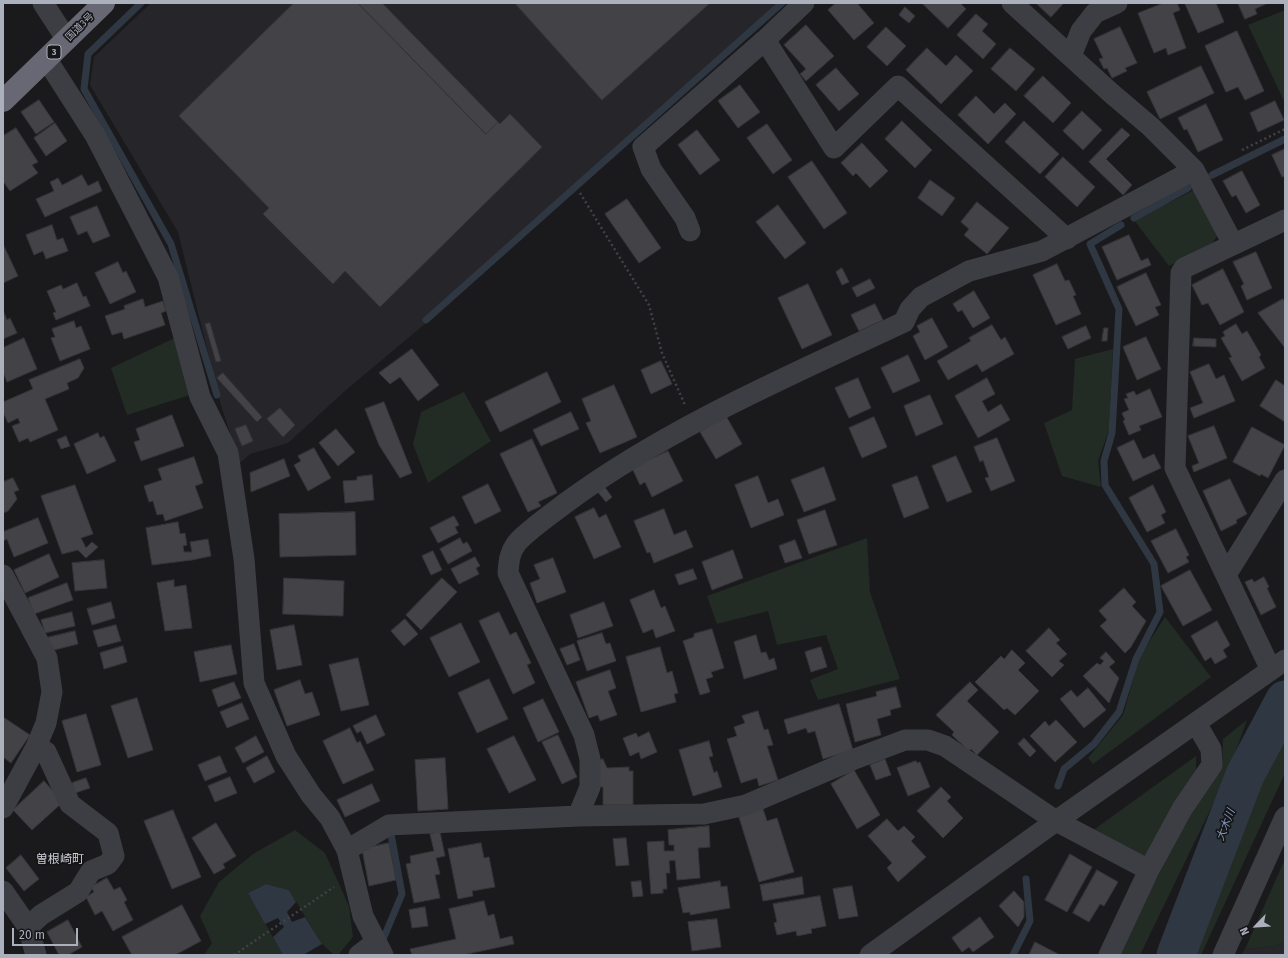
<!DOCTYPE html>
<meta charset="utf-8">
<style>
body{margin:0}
#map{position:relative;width:1288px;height:958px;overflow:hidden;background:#1a1a1d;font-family:"Fira Sans",sans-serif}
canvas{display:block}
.frame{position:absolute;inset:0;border:4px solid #acafbc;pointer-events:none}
.north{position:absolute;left:1236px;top:906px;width:40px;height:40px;-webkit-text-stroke:3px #151518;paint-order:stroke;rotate:245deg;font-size:11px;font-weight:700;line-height:16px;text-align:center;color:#acafbc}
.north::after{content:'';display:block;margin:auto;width:14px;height:18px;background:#acafbc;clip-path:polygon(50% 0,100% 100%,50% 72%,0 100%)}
.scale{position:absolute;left:12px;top:928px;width:66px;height:18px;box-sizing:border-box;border:2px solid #acafbc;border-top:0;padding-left:5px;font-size:12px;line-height:14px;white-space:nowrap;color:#acafbc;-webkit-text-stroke:3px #151518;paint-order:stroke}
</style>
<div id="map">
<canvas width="1288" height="958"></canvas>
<div class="frame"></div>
<div class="north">N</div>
<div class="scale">20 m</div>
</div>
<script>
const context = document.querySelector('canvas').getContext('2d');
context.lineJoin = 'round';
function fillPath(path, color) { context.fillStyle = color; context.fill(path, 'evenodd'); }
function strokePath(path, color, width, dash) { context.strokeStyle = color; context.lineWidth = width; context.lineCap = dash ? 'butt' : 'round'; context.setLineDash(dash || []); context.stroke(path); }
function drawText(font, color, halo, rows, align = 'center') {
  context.font = font + ' "Fira Sans","Noto Sans JP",sans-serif'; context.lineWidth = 3.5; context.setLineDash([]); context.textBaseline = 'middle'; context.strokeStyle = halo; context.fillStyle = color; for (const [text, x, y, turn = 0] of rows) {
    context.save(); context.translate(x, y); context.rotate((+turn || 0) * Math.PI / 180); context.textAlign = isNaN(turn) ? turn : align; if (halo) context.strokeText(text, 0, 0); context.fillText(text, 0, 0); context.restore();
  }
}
fillPath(new Path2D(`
 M151 3H787L432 318 346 390 288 443 250 454 240 463 221 405 178 232 90 85 94 57Z
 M1285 942V955H1241L1245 949 1275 946Z`), '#26262a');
fillPath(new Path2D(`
 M1285 10V103L1248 25Z
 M1194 190 1218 234 1212 244 1169 266 1134 220Z
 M179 336 193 394 127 415 111 368Z
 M1113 349 1109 430 1098 461 1101 487 1062 476 1044 423 1072 410 1075 359Z
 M464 392 491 441 428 483 413 444 421 412Z
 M867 538 870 592 900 679 818 700 810 680 838 669 826 635 777 645 768 611 717 624 707 596Z
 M1165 617 1211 677 1093 764 1088 758 1123 715 1140 656Z
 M1247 720 1228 773 1140 955H1119L1187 818 1222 764 1223 739Z
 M1285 741V773L1201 955H1196L1267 771Z
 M1196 756V770L1148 859 1092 831Z
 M295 830 325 853 349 906 353 937 338 955H334L322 944 289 890 266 884 248 893 283 955H204L212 943 200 916 219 882 253 854Z
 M1285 859V942L1276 946 1245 949Z`), '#222b24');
fillPath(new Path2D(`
 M266 884 289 890 296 902 287 912 292 922 305 917 322 944 303 955H283L273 937 284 927 278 918 265 924 248 893Z`), '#2f3742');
strokePath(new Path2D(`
 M141 3 88 54 84 89 171 244 217 395
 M1212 175 1285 139
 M1134 218 1188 188
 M426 320 782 3
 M1058 786 1064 769 1094 744 1119 712 1136 659 1160 612 1154 564 1105 485 1104 461 1112 433 1119 309 1090 244 1121 225
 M384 937 402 894 391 834
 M1013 955 1030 921 1026 879`), '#2f3742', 7);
strokePath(new Path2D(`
 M1176 955 1245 775 1285 700`), '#2f3742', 39);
const building = new Path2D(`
 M294 3H358L486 134 498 122 500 124 510 114 542 147 380 307 345 271 333 284 263 214 269 208 179 116Z
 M358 3H382L498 122 486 134Z
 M515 3H710L602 100Z
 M836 3H857L874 23 854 40 828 10Z
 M922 3H960L966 9 948 28Z
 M1036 3H1064L1051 17Z
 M1161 3H1177L1180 10 1173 13 1186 48 1168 55 1166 48 1154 53 1138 13 1161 4Z
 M1216 3 1224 22 1198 33 1185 4Z
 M1238 3H1268L1255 9 1257 14 1245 19Z
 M905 7 915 16 909 23 899 15Z
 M976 14 988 24 982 31 996 44 983 59 957 35Z
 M806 25 834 56 806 81 800 74 806 69 784 45Z
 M886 27 906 46 887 66 867 47Z
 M1120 27 1137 63 1125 68 1127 71 1112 78 1107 68 1104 69 1099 59 1103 58 1094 39Z
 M1237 31 1264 91 1245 100 1238 87 1226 92 1205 46Z
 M927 48 946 66 956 55 973 71 941 104 906 70Z
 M1010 48 1035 69 1016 91 991 69Z
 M1201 66 1214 93 1160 119 1147 92Z
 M836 68 859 94 839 111 816 85Z
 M1043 76 1071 103 1053 123 1024 96Z
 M740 85 760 112 738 128 718 101Z
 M976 96 994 114 1005 103 1016 114 988 144 958 115Z
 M39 100 54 122 36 134 21 112Z
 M1275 101 1284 120 1258 132 1250 113Z
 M1206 104 1223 140 1198 152 1187 129 1184 130 1178 118Z
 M1082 111 1102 130 1083 150 1063 131Z
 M902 121 932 150 915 168 885 139Z
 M1024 121 1059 154 1040 174 1005 142Z
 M55 123 67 141 46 156 34 138Z
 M767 124 792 160 773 174 747 138Z
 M16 128 38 162 32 165 38 173 10 191 3 181V136Z
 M1122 128 1130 135 1106 159 1132 185 1123 195 1089 162Z
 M697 130 720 160 700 175 678 145Z
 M862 143 888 171 870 188 856 173 853 176 841 163Z
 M1285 149V176L1282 177 1272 155Z
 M1063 157 1095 187 1077 207 1045 177Z
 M812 161 847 213 824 229 788 177Z
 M1242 171 1260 205 1246 213 1236 195 1232 197 1223 181Z
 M82 175 88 186 98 181 102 191 45 217 36 199 54 191 50 182 58 178 62 185Z
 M930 180 955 198 942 216 918 198Z
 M627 199 661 248 639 263 605 214Z
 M977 202 1009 228 987 254 964 235 969 229 961 222Z
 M778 205 806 243 785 259 756 222Z
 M97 206 110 236 93 243 87 231 78 235 70 217Z
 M52 225 57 240 63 238 68 251 46 259 43 251 34 255 26 235Z
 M1129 235 1141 261 1148 258 1151 265 1117 280 1102 247Z
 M3 244 18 276 3 283Z
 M1256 252 1272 288 1247 300 1241 286 1244 284 1233 262Z
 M118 262 123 273 126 271 136 292 110 304 95 273Z
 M1057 264 1065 281 1069 280 1076 295 1073 296 1081 314 1056 325 1033 275Z
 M842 268 849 282 842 285 836 272Z
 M1223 269 1244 312 1220 325 1208 303 1202 305 1192 285Z
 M1146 273 1161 305 1155 307 1159 315 1136 326 1117 287Z
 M870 279 875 288 857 297 852 288Z
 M77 283 83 297 86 296 90 306 56 320 53 313 56 312 47 291 61 285 63 289Z
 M808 284 832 335 802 349 778 298Z
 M974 291 990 318 973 328 962 310 958 312 953 304Z
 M143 299 145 307 163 301 166 311 161 313 165 325 124 339 122 332 112 335 105 316 125 309 124 306Z
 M1283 299 1285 302V348L1258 313Z
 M875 304 883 320 859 331 851 315Z
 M3 310 7 320 10 318 17 333 3 339Z
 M932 318 948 347 925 360 913 336 920 332 917 326Z
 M74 321 76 328 81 326 90 349 60 361 51 338 55 337 52 329Z
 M210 323 221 361 216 362 205 324Z
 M1236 324 1242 334 1247 331 1261 355 1259 357 1265 368 1242 381 1229 358 1232 357 1221 338 1225 336 1223 332Z
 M992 325 1001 340 1005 337 1014 354 982 372 977 364 948 380 937 361 971 341 969 338Z
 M1086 326 1091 338 1068 349 1062 337Z
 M1104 328H1108L1107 341H1102Z
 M1146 337 1161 369 1137 380 1123 347Z
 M24 338 37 369 7 382 3 372V348Z
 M1194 338 1216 339V347L1193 346Z
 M412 349 439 385 418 401 400 377 390 384 379 373Z
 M908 355 920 381 893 393 881 368Z
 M80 359 84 368 78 378 67 383 69 389 45 399 58 430 30 442 28 438 19 442 12 426 20 423 18 418 8 423 3 412V402L33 389 29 380Z
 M661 361 672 384 651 394 641 370Z
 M1209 364 1216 379 1224 375 1235 401 1194 418 1190 408 1203 403 1190 372Z
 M547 372 561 402 500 432 485 402Z
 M223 373 262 417 257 422 217 378Z
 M858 378 871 408 849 418 835 388Z
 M987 378 995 394 982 401 988 412 1001 404 1010 420 978 438 955 396Z
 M1276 380 1285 386V422L1260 406Z
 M614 385 637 437 600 453 586 423 591 421 582 399Z
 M1150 389 1162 417 1139 426 1141 430 1129 435 1123 421 1125 420 1122 413 1129 410 1124 399 1128 398 1126 394 1134 391 1136 395Z
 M930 395 943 424 916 436 904 406Z
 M384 402 412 473 400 478 379 445 365 409Z
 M280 408 295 425 283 437 267 419Z
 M571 412 579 429 541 446 533 430Z
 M172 415 184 446 141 461 134 442 140 440 136 429Z
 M726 416 742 444 716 459 700 432Z
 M874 417 887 447 862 458 849 428Z
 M246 425 253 441 242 446 235 429Z
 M1214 426 1227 458 1194 472 1192 466 1199 463 1188 436Z
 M1252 427 1285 445 1268 478 1261 474 1260 476 1233 462Z
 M336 429 355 452 338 466 319 443Z
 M98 433 100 438 104 436 116 461 87 474 74 444Z
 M66 436 70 446 61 449 57 440Z
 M997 438 1015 481 991 491 985 478 989 477 983 460 980 462 974 447Z
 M532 439 557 493 538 502 541 506 528 512 500 454Z
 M1134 440 1143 459 1154 454 1161 468 1133 481 1117 448Z
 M314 448 331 478 308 491 294 465 301 461 298 456Z
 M668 451 683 481 652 497 645 482 640 485 632 468Z
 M956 456 972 492 947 502 932 466Z
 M194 457 203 483 195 486 203 508 165 521 163 514 157 515 153 501 149 502 144 486 162 480 158 469Z
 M284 459 290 476 251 492 250 473Z
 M824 467 836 500 804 512 791 480Z
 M372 475 374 500 345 503 343 481 357 480V477Z
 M758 476 768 503 778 499 784 515 751 528 735 485Z
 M917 476 929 508 904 518 892 485Z
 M13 478 19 490 14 492 17 499 8 511 3 513V482Z
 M1230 479 1247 514 1236 520 1237 523 1221 531 1203 491Z
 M488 484 501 511 475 524 462 497Z
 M75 485 93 534 81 538 86 548 92 542 98 547 86 558 78 550 62 554 41 496Z
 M1153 485 1166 512 1161 515 1165 523 1147 532 1129 498Z
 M604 486 612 497 606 502 597 491Z
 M594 508 599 518 606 514 621 547 594 559 575 517Z
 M664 509 674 535 686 530 693 547 654 563 650 552 647 553 634 521Z
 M825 510 837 545 809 554 797 520Z
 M355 512 356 555 280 557 279 514Z
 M454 516 459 525 455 527 458 533 438 543 430 528Z
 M38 518 48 543 14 557 7 539 3 541V532Z
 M178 522 180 534 185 533 187 545 183 546 184 552H192L190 542 208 539 211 556 192 560 152 565 146 528Z
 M1176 529 1189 555 1186 557 1189 562 1168 573 1151 541Z
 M460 538 463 544 467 542 472 551 448 564 440 549Z
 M795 540 802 558 785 563 779 546Z
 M733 550 743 578 712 590 702 562Z
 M433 551 442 570 431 575 422 556Z
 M49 554 59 577 25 593 14 570Z
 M475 557 480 566 476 568 479 574 459 584 451 569Z
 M553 558 566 592 537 603 530 583 540 579 534 565Z
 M104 560 107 588 75 591 72 563Z
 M693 569 697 579 679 585 675 575Z
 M1190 570 1212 610 1183 626 1161 586Z
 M1264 577 1269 587 1267 588 1276 607 1261 615 1245 582 1252 579 1254 582Z
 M284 578 344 581 343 616 283 614Z
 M442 578 457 592 421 630 406 615Z
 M174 580V587L186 585 192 628 165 631 157 583Z
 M67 583 73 600 34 614 28 598Z
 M1124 588 1136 602 1132 606 1146 621 1131 647 1125 653 1100 626 1107 620 1099 611Z
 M654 590 661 608 665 606 675 631 656 638 653 629 643 633 630 600Z
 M111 602 115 618 92 625 87 609Z
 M604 602 613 626 578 638 570 615Z
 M72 612 75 626 45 633 41 620Z
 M499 612 510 635 516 632 531 663 527 665 535 683 513 694 479 621Z
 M405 619 418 634 404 646 391 631Z
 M1217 621 1230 645 1223 650 1227 657 1215 664 1211 657 1205 661 1191 636Z
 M461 623 480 662 449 677 430 638Z
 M116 625 121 641 98 647 93 631Z
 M294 625 302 665 277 670 270 630Z
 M1049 628 1060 640 1056 643 1067 654 1059 661 1064 665 1052 677 1026 651Z
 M712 629 724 668 711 672 713 677 706 679 710 692 700 695 683 641 694 637V634Z
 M75 631 78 644 50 651 46 638Z
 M602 633 606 644 610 643 616 661 587 671 577 641Z
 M756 635 761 653 766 652 769 660 774 658 777 669 744 679 734 642Z
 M574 644 580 660 567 665 560 649Z
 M231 645 237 674 200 682 194 652Z
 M123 646 127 662 104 669 100 653Z
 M660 647 667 673 672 671 678 693 674 694 676 702 641 712 626 657Z
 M821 647 827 667 811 672 805 652Z
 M1012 650 1025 663 1018 670 1039 691 1015 715 1007 708 1004 710 975 682 1001 656 1004 659Z
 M1106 652 1115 662 1109 667 1119 678 1109 703 1083 676 1097 663 1100 665 1104 661 1100 658Z
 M358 658 369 705 341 711 329 665Z
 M610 670 616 688 608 691 617 715 600 721 598 715 589 718 576 682Z
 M489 679 508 719 477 733 458 693Z
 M300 680 305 694 312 692 320 715 287 726 274 690Z
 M234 682 241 698 218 707 212 690Z
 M970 682 978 690 967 701 999 732 977 755 971 749 969 751 952 735 954 732 936 715Z
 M896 687 901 707 890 710 891 715 877 719 881 735 855 742 846 704 877 696 876 692Z
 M1088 688 1106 710 1084 728 1060 699 1071 690 1077 697Z
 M137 698 153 750 128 758 111 706Z
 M543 699 559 732 538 742 523 708Z
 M242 703 249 719 227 728 220 712Z
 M839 704 853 750 823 759 815 731 808 733 806 728 788 734 784 720Z
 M758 711 764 730 768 729 773 745 767 746 778 780 759 786 757 778 741 783 727 739 737 736 734 727 745 723 742 716Z
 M86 714 101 765 77 772 62 721Z
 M376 715 385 735 367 744 361 731 357 733 353 726Z
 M3 717 30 735 11 763 3 757Z
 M1056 720 1077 742 1055 762 1030 736 1045 721 1049 726Z
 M350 728 357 743 360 741 374 770 343 784 323 741Z
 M649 732 657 752 641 759 639 752 630 756 623 738 636 733 638 737Z
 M558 735 577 777 562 784 542 742Z
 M256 736 264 752 243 763 235 748Z
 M514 736 536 780 509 793 487 749Z
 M1024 738 1036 751 1030 757 1018 744Z
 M709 741 713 756 709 757 714 773 717 771 722 787 693 796 679 750Z
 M220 756 227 772 205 781 198 765Z
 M267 756 275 772 254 783 246 768Z
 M445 758 448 809 418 811 415 760Z
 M603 759 607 768 629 767V771H633V805H603V787H599L597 761Z
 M885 759 891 775 876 780 870 765Z
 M916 761 917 763 920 762 930 787 908 796 897 768Z
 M854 770 880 815 857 829 831 784Z
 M230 777 237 793 215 802 208 786Z
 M86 778 90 788 75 793 72 783Z
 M44 781 63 802 32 830 13 810Z
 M372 784 380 801 345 817 337 800Z
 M941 787 951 797 947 801 963 818 943 838 917 811Z
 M762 806 767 821 777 818 794 872 759 882 738 814Z
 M173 810 201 877 172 889 144 821Z
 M887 819 898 831 904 826 915 837 911 841 926 857 898 882 887 868 892 863 868 836Z
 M216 823 236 856 223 864 225 868 214 874 192 838Z
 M709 826 710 847 698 848 700 878 677 880 675 860 669 861 670 873H666L667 889H663V893L651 894 647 842 664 841V851H674V845H669L668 830Z
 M440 832 445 856 436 858 440 874 435 875 440 898 414 903 406 864 411 863 410 856 434 851 430 834Z
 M626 838 629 865 616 866 613 839Z
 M389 843 396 880 369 886 362 849Z
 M481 843 484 858 489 857 495 887 472 891 473 896 458 899 448 849Z
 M1070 854 1092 867 1067 912 1045 900Z
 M21 855 39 879 24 891 6 868Z
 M1097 870 1118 882 1104 906 1100 904 1089 922 1073 913Z
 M802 877 804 894 763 901 760 885Z
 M107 878 114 890 120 887 127 900 124 902 133 920 113 931 102 911 95 915 86 897 94 892 91 887Z
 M641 881 643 896 633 897 631 882Z
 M720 881 721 887 727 886 730 908 690 915V912L683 913 678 888Z
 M852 886 858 916 839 919 833 889Z
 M1014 891 1024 902V917L1018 927 999 906Z
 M820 896 826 926 811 929 812 933 797 936 796 931 777 935 774 923 777 922 773 904Z
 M484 901 488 916 494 914 500 939 512 936 514 944 463 955H412L410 949 456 939 449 909Z
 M182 905 201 941 175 955H132L122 937Z
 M425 907 428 926 412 928 409 910Z
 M980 917 994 937 973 952 969 947 962 952 952 938Z
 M717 919 721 947 692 951 688 922Z
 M68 920 82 947 68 955H59L47 932Z
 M1035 942 1060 955H1029Z`);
fillPath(building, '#424247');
strokePath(building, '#353439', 1);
strokePath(new Path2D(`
 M1242 150 1285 129
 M580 193 649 305 662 353 685 405
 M234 955 334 887`), '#414249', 2.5, [2, 3]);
strokePath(new Path2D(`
 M43 3 67 40
 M1012 3 1111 93 1151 127 1194 170 1233 244
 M765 40 834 148 898 86 1067 239
 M1071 56 1081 31 1095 13 1117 3
 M47 60 95 135 168 277 200 397 228 453 244 559 254 683 286 756 311 795 330 818 347 850 363 916 383 955
 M690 231 685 218 651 169 643 147 765 40 804 3
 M3 575 47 658 52 692 46 723 36 747 3 808
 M1226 575 1285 480
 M1271 670 1175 468 1181 273 1184 268 1285 220
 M578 816 590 787V759L584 735 508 573C509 562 509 554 516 544 524 533 555 511 567 502 669 427 789 376 904 322L910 309 921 297 969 271 1042 251 1194 170
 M347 850 389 825 578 816 704 814 746 805 852 760 905 740H928L945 746 1056 821 1149 870 1182 809 1212 765 1211 749 1196 723
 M3 891 28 927 36 955
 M28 927 41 915 78 892 91 871 108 864 114 856 108 833 70 804 46 752 36 747
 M359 955 375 943
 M870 955 1056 821 1285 660
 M1109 955 1149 870
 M1223 955 1285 817`), '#3d3d44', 21);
strokePath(new Path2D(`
 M3 101 104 3`), '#676873', 22);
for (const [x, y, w] of [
 [54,52,14]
]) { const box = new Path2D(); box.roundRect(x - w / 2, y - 7, w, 14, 3); context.fillStyle = '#151518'; context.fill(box); strokePath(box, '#acafbc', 1); }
drawText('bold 9px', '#acafbc', null, [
 ["3",54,52]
]);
drawText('10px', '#acafbc', '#151518', [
 ["国道3号",80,27,-45]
]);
drawText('italic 11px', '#8398b8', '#151518', [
 ["大木川",1226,825,-69]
]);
drawText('12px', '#cdcfd8', '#151518', [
 ["曽根崎町",60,860]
]);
</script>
